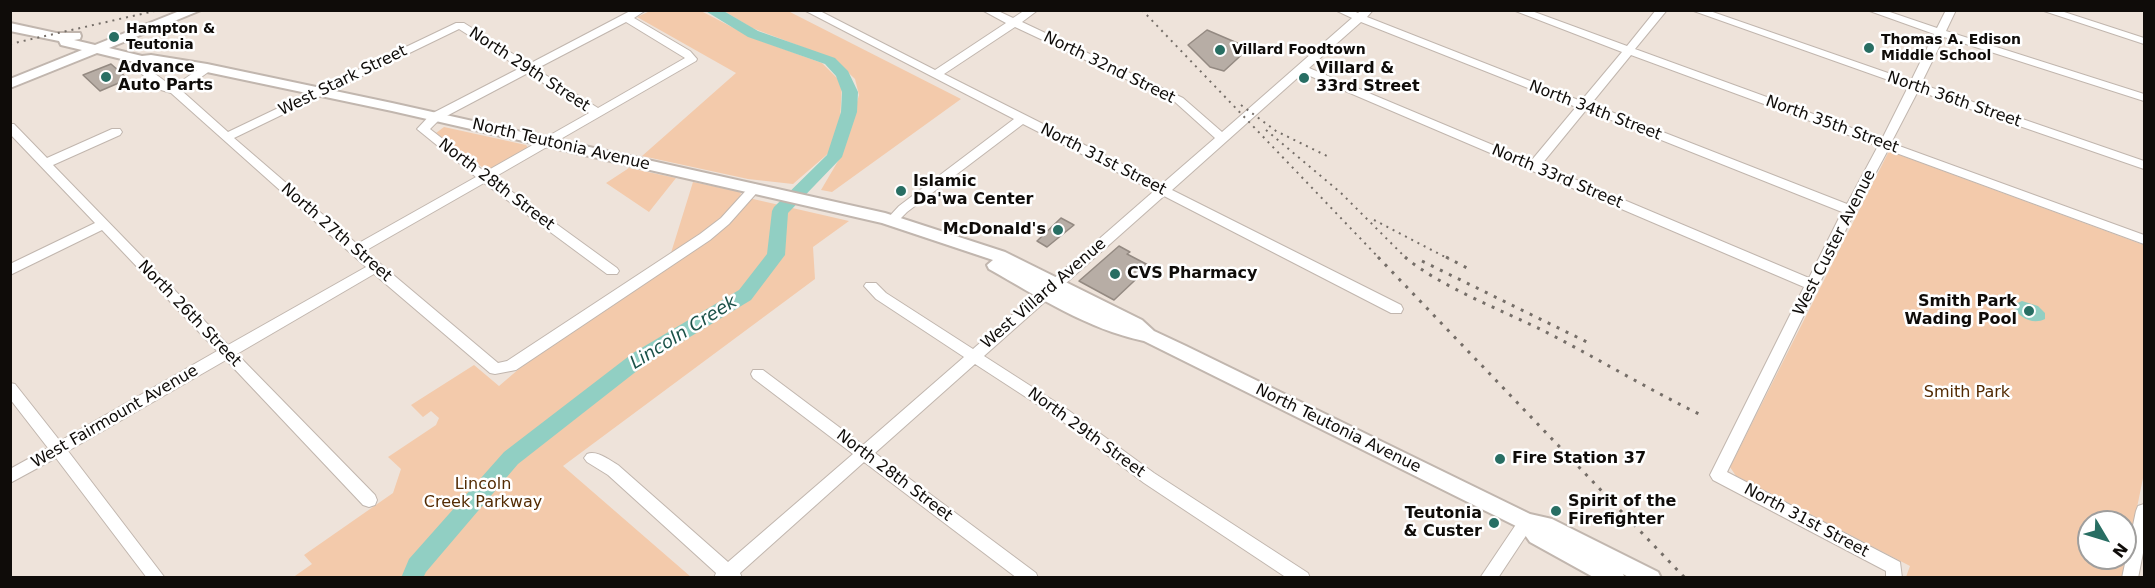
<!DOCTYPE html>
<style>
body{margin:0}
#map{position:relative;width:2155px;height:588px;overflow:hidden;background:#eee3da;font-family:"DejaVu Sans",sans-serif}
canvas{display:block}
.frame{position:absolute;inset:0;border:12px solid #0f0c09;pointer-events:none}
.north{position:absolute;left:2077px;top:510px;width:60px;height:60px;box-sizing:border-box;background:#fff;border:2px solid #9f9e9d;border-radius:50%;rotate:128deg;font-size:16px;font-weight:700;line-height:24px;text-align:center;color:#0f0c09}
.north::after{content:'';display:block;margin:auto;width:21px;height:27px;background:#286e63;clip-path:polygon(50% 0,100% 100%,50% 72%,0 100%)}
</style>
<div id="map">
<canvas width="2155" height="588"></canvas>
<div class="frame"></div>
<div class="north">N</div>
</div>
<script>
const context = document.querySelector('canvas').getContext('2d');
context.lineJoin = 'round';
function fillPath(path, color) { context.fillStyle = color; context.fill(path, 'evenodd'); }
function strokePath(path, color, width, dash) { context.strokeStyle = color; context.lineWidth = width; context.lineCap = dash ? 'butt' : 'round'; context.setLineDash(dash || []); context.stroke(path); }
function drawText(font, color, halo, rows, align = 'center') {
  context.font = font + ' "DejaVu Sans",sans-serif'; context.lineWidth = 5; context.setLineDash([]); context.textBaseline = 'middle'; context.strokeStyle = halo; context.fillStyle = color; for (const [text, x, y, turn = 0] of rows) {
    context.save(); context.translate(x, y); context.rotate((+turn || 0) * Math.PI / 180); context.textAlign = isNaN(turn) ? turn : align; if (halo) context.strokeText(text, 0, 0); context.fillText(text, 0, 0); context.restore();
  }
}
fillPath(new Path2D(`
 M650 11H701L753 38 822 63 842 83 840 121 831 151 793 184 748 179 642 156 736 73 637 17Z
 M724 11H788L961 99 832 192 821 190 841 156 859 95 855 79 834 59 752 28Z
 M444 127 526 145 528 148 489 170H486L436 133Z
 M1889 151 2144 245V473L2123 577H1906L1910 566 1736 476 1730 467ZM2089 522H2125V558H2089Z
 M629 168 676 178 649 212 606 183Z
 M693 182 737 191 741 193 740 196 849 221 813 247 815 279 563 466 691 577 292 578 312 564 304 555 393 493 401 469 388 457 436 425 439 418 431 411 423 417 411 405 474 365 499 386 527 362 666 269Z`), '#f3caab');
fillPath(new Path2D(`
 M2022 301 2038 306 2045 313V319C2033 325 2018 318 2013 305Z`), '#91cfc3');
fillPath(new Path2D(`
 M704 10H722L758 31 835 58 848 71 858 92 857 112 842 157 788 213 785 255 751 300 647 363 518 464 426 572 423 578H401L409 559 504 452 633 353 739 290 767 254 772 211 774 207 827 155 841 112 842 92 836 76 825 64 748 37Z`), '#91cfc3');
const building = new Path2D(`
 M1207 30 1249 48 1224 71 1210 67 1188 45Z
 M111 64 128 79 100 91 83 75Z
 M1061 218 1074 225 1047 247 1037 241Z
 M1119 246 1130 252 1127 254 1150 266 1114 300 1079 281Z`);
fillPath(building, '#b7ada5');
strokePath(building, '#948a82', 1.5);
const minor = new Path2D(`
 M632 10H646L634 18 690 51 697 59 696 61 493 178 617 268 619 271 617 274H607L484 183 365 251 498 363 507 361 700 234 721 218 751 185 755 184 761 188 729 224 710 240 516 370 495 374 490 373 374 274 237 354 375 495 377 500 375 505 369 507 363 505 226 360 68 451 165 578H147L56 458 10 483V469L48 448 10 399V383L15 384 60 441 217 351 102 230 10 275V264L95 223 10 134V124H14L47 158 112 129H120L122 132 120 135 53 165 228 345 366 267 171 93 161 90 138 71V58H146L147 68 173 87 203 66H211V70L182 91 228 132 456 23H464L529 64ZM626 22 685 58 598 108 536 69ZM459 29 520 68 431 114 417 129 476 177 357 244 234 138ZM528 73 589 113 485 172 430 129 439 120Z
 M804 10H818L935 70 1006 23 982 10H996L1013 18 1025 10H1038L1022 22 1183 98 1222 132 1352 18 1335 10H1351L1358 13 1361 10H1373L1367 17 1581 101 1622 52 1513 10H1529L1627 46 1656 10H1667L1635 49 1882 139 1908 87 1691 10H1707L1911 81 1934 34 1867 10H1884L1937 28 1946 10H1956L1946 31 2144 94V101L1944 37 1921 84 2144 161V169L1918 91 1891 143 2144 235V244L1888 150 1854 213 1727 472 1900 562 1902 578H1886V571L1713 480 1710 475 1804 287 1303 73 1172 190 1401 305 1403 309 1401 313H1391L1164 196 984 356 1068 410 1154 473 1308 573 1310 578H1287L1144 483 1058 418 975 364 875 453 1036 573 1038 578H1017L864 462 740 573 742 578H714L716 573 608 475 587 462 584 458 587 454C597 450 609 460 618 465L728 562 853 454 753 378 751 374 753 370H763L863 445 964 357 876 299 864 286 866 283H876L886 293 973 349 1154 191 1023 124 907 212 896 223H888L886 220 899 206 1014 119ZM1361 22 1576 107 1531 161 1309 68ZM1015 27 1175 102 1215 138 1162 184 944 74ZM1631 55 1878 146 1847 204 1591 104ZM1586 110 1842 212 1809 278 1541 165Z
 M2041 10H2058L2144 38V44Z
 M2144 504V548L2138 578H2122L2136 511 2138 506Z
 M1527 515 1533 517 1535 522 1498 578H1480L1521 517Z`);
const major = new Path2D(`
 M182 10H201L109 48 142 56 151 55 207 64 392 103 885 213 1005 252 1142 320 1154 331 1186 346 1530 514 1552 519 1658 572 1661 578H1630L1623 574 1625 578H1595L1530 542 1520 528 1144 341C1087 329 1039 297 989 269L987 265 993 260 882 223 392 111 207 72 151 63 142 64 97 53 10 88V79L82 50 61 45 59 41 10 31V23L56 33H80L81 36 80 39 74 40 95 45Z`);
strokePath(minor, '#c1b6ae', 2);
strokePath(major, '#c1b6ae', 4);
fillPath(minor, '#fff');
fillPath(major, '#fff');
strokePath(new Path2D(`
 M1142 10 1380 259
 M10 44 159 10
 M1241 105 1276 131 1331 158
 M1266 130 1341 193 1407 259
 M1374 220 1449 259`), '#756e68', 2, [2, 5]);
strokePath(new Path2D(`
 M1378 257 1685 578
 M1405 257C1439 286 1501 310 1542 330 1595 357 1646 388 1699 414
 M1446 257 1467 268
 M1422 261 1591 344`), '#756e68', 3, [3, 7]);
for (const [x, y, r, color] of [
 [114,37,6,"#286e63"],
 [1869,48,6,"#286e63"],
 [1220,50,6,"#286e63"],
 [106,77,6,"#286e63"],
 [1304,78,6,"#286e63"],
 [901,191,6,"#286e63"],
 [1058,230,6,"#286e63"],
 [1115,274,6,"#286e63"],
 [2029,311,6,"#286e63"],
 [1500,459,6,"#286e63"],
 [1556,511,6,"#286e63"],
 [1494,523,6,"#286e63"]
]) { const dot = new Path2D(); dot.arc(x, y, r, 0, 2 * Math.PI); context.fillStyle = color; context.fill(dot); strokePath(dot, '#fff', 2); }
drawText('bold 14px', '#0f0c09', '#fff', [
 ["Hampton &",126,29],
 ["Teutonia",126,45],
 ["Thomas A. Edison",1881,40],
 ["Middle School",1881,56],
 ["Villard Foodtown",1232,50]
], 'left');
drawText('bold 16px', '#0f0c09', '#fff', [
 ["Advance",118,68],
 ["Auto Parts",118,86],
 ["Villard &",1316,69],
 ["33rd Street",1316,87],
 ["Islamic",913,182],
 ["Da'wa Center",913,200],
 ["McDonald's",1046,230,"right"],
 ["CVS Pharmacy",1127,274],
 ["Smith Park",2017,302,"right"],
 ["Wading Pool",2017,320,"right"],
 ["Fire Station 37",1512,459],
 ["Spirit of the",1568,502],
 ["Firefighter",1568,520],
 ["Teutonia",1482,514,"right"],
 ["& Custer",1482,532,"right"]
], 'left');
drawText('16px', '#0f0c09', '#fff', [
 ["North 32nd Street",1109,68,26],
 ["North 29th Street",529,70,33],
 ["West Stark Street",343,81,-26],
 ["North 36th Street",1954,100,19],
 ["North 34th Street",1595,111,21],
 ["North 35th Street",1832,125,20],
 ["North Teutonia Avenue",561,145,13],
 ["North 31st Street",1103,160,27],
 ["North 33rd Street",1557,177,23],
 ["North 28th Street",496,185,37],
 ["North 27th Street",336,233,41],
 ["West Custer Avenue",1835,243,-63],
 ["West Villard Avenue",1044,294,-41],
 ["North 26th Street",189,314,46],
 ["West Fairmount Avenue",115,417,-30],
 ["North Teutonia Avenue",1338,429,26],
 ["North 29th Street",1086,433,36],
 ["North 28th Street",894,476,37],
 ["North 31st Street",1806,521,28]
]);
drawText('16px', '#532b03', '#fff', [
 ["Smith Park",1967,393],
 ["Lincoln",483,485],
 ["Creek Parkway",483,503]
]);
drawText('italic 18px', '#1c5249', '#fff', [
 ["Lincoln Creek",684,333,-32]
]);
</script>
